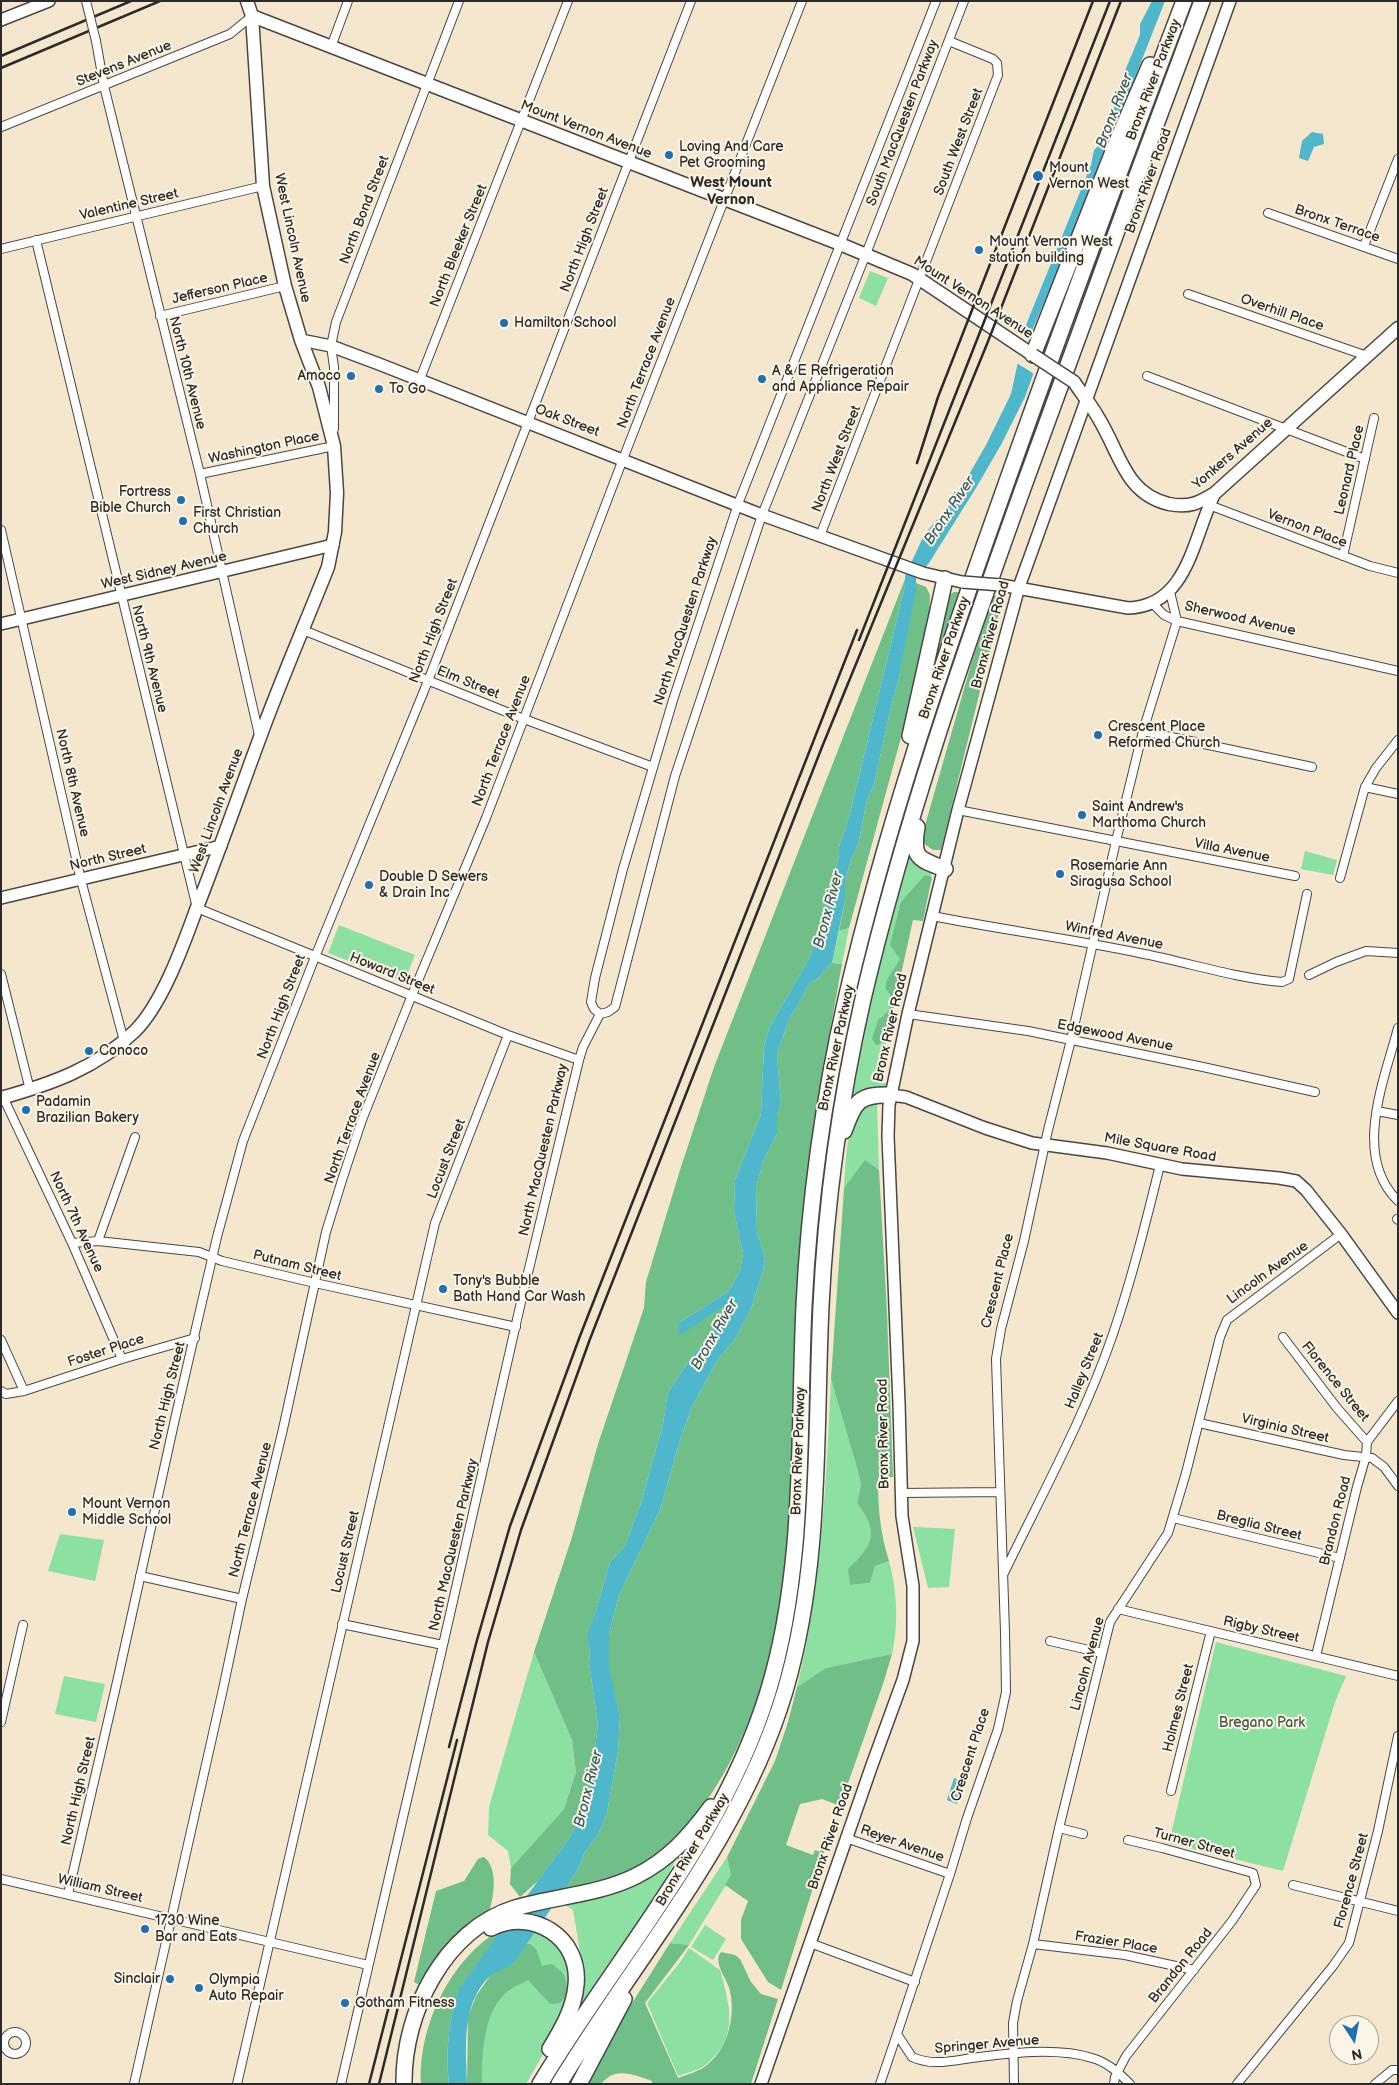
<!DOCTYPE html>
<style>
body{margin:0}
#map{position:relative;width:1399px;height:2085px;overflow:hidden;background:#f4e7cd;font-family:"Balsamiq Sans",sans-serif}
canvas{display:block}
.frame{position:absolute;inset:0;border:2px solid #2b2b2b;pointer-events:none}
.north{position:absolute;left:1329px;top:2015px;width:50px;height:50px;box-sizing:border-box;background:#fcf5e5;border:1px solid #a8a49b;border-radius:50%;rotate:169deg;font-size:14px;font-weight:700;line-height:20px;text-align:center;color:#2b2b2b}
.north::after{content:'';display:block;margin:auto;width:18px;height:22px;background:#1f6fb2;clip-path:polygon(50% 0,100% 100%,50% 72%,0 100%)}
</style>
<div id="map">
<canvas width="1399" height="2085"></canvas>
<div class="frame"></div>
<div class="north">N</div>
</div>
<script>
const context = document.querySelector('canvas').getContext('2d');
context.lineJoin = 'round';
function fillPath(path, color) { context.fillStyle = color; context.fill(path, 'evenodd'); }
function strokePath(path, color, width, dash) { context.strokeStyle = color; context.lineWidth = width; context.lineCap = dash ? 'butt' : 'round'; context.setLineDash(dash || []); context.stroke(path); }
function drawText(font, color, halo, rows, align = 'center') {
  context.font = font + ' "Balsamiq Sans",sans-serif'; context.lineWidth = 4; context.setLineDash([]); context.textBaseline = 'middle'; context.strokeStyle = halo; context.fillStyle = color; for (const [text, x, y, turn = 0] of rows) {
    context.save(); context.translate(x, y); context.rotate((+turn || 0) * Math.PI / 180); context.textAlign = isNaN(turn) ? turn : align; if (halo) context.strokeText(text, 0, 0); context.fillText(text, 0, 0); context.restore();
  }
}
fillPath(new Path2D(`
 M870 271 888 278 876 306 859 298Z
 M1305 851 1337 860 1333 875 1301 869Z
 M910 855 930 870 932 877 925 875 900 959 887 979 885 988 890 995 889 1010 881 1017 880 1044 887 1038 877 1082 887 1083 885 1088 850 1105 866 1022 885 943Z
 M339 925 415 955 404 982 328 953Z
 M849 928 842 964 832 963 839 931Z
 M877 1102 879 1170 865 1161 844 1188C846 1161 846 1132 858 1107Z
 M831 1379 859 1475 861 1485 857 1503C879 1532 874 1545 849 1569L850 1585 870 1583 875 1566 889 1561C897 1591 899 1623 892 1654L826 1668 797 1687C822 1586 826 1483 831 1379Z
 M913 1527 955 1529 949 1587 928 1588Z
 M60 1534 104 1540 95 1581 48 1571Z
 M1216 1642 1346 1676 1335 1702 1283 1871 1169 1843Z
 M534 1652 572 1740 576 1772 564 1809 511 1868 508 1851 488 1835 489 1807Z
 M64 1676 105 1684 96 1722 55 1714Z
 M679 1854 649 1910 580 2009 577 2008 583 1986V1969L573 1910 561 1902Z
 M727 1857 732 1875 689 1945 670 1943Z
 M705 1925 726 1939 713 1960 691 1947Z
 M533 1927 560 1942 573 1972 561 2023 526 2084H482C482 2057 483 2014 505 1994 511 1988 521 1984 528 1979L550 2004 542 1966 516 1946Z
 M689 1948 720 1970C730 2006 740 2038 704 2066 697 2071 686 2073 678 2076L647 2003 681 1961Z`), '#8be0a2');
fillPath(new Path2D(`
 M905 579V586L849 817 839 847V855L833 881 829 885 825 912 809 959 769 1028 764 1046 761 1114 735 1180 734 1211 743 1253 740 1271 729 1291 679 1323V1335L723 1305 721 1320 704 1344 696 1351 668 1392 663 1424 641 1503 625 1546 610 1562 596 1611 588 1635 590 1652 589 1663 598 1725 591 1780 586 1805 570 1837 538 1881 520 1897 510 1884 511 1868 564 1809 576 1772 572 1740 534 1652 572 1537 598 1444 644 1308 646 1282 680 1170 714 1067Z
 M916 583 926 587 930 595 929 621 914 690 849 928 839 931 845 900V882L851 859 858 845 867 800 874 784 891 707 899 678Z
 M954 592H959L934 664 932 663 946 597Z
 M994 595 1002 601 941 850H933L923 843 922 836 972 661Z
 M925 875 932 877 923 921 913 920 887 1038 880 1044 876 1045 872 1039 878 1020 889 1010 890 995 885 988 887 979 900 959 890 945 901 902Z
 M832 963 842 964C824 1064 807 1163 799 1265 787 1442 812 1652 704 1805 692 1823 680 1842 661 1855 633 1876 603 1882 570 1890L565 1888 577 1871 585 1852 598 1835 607 1813 618 1751 620 1718 608 1667 609 1634 619 1595 660 1510 680 1440 692 1407 716 1362 735 1339 751 1309 763 1271 765 1258 757 1231 756 1187 764 1159 777 1134V1114L781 1104 777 1055 788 1022 810 983 816 980Z
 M865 1160 879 1170 887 1313 893 1477 878 1478C878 1508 880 1532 889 1561L875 1566 870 1583 850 1585 848 1569C874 1545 879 1532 857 1503L861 1485 859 1475 831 1379 844 1188Z
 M892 1654 884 1681 840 1806 822 1799 800 1804 786 1845 813 1855 815 1850 820 1852 824 1842 827 1843 781 1990 768 1982 741 1939V1920L748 1901 725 1885 731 1875 727 1857 775 1761 788 1722 797 1687 826 1668Z
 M484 1857C498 1868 494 1894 490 1909L421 1986 414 1982 436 1891 464 1881 478 1859Z
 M502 1929 516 1945 530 1944 536 1949 542 1966 552 1964C567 1975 567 1978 566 1996L560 2003 550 2004 528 1980C521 1984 511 1988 505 1994 483 2014 482 2057 482 2084H467L468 2017 476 1996 490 1976 508 1968 458 1990C449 2020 445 2052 449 2084H421C418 2026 451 1957 502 1929Z
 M670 1943 689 1945 645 2003 678 2078C686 2075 696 2072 703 2068 727 2052 736 2018 730 1991 728 1979 712 1963 721 1952L735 1955 740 1959 751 1982 761 1994 778 1999 751 2084H652V2081C633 2075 616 2066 601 2084H586L605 2046Z`), '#70be88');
fillPath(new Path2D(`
 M1152 1H1165L1081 215 1031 333 1033 375 1025 397 1002 443 976 488 929 563 916 578V590L899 678 891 707 874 784 867 800 858 845 851 859 845 882V900L832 963 816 980 810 983 788 1022 777 1055 781 1104 777 1114V1134L764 1159 756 1187 757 1231 765 1258 763 1271 751 1309 735 1339 716 1362 692 1407 680 1440 660 1510 619 1595 609 1634V1667L620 1718 618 1751 607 1813 598 1835 585 1852 577 1871 515 1961C507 1969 496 1970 489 1977 461 2004 466 2049 467 2084H449C445 2052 449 2020 458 1990L570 1837 586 1805 591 1780 598 1725 589 1663 590 1652 587 1635 596 1611 610 1562 625 1546 641 1503 663 1424 668 1392 696 1351 704 1344 721 1320 723 1306 679 1336V1323L729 1291 740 1271 743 1253 734 1211 735 1180 761 1114 764 1046 769 1028 809 959 825 912 829 884 833 881 839 855V847L849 817 905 586V576L924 535 956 497 986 445 1011 394 1026 325 1091 165 1094 150 1099 145 1116 103 1119 85 1140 35V24Z
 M1312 132 1323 134 1324 144 1314 147 1308 161 1299 158 1302 141Z
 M954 1778 964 1781 957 1804 947 1800Z`), '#4eb7cc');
fillPath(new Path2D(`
 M1022 329 1034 336 1036 375 1015 362Z`), '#f4e7cd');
const street = new Path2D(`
 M96 41 104 86 200 474 259 735
 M331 47 348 1
 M1 127 230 34 252 16
 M1268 213 1398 259
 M36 240 197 908 508 1035 579 1060
 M1364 246 1398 159
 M1 249 263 186
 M1188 294 1367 356
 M160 316 285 286
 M1147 376 1365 459
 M420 379 568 1
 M334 429V367L331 346 336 322 459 1
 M200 474 334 446V443
 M1209 505 1370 566 1398 573
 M1 530 81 880 124 1041
 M820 536 998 75 997 63 993 59 949 41
 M1343 556 1374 418
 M1153 604 1164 615 1177 621 1398 671
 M303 630 524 719 653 767
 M1143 731 1312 767
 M1365 787 1398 794
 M958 810 1295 876
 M1340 878 1365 787 1376 768 1398 740
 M933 916C1003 930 1074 939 1144 954 1190 963 1235 978 1282 982L1289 979 1307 894
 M1 974 30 1090
 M1309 975 1336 962 1366 951 1398 953
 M600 1014 594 1009 591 1002 595 978 623 869 673 700 738 504 936 1
 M908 1014 1028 1031 1203 1067 1315 1092
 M1398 1028C1384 1081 1352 1156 1398 1201
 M3 1097 72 1243 122 1359
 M1377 1111 1398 1115
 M1397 1219 1398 1220
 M98 1241 135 1137
 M72 1243 98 1241 199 1252 222 1261 315 1283 516 1327
 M1283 1337 1337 1408 1367 1442
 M1 1340 24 1391
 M1 1391 6 1394 24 1391 122 1359 195 1338
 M1199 1423 1344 1455 1372 1458 1384 1467 1398 1486
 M900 1493 1000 1492
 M1173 1518 1340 1558
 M1004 1573C1042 1494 1085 1416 1113 1334 1132 1278 1146 1222 1160 1165
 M140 1576 242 1599
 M1118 1609 1398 1676
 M342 1624 443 1645
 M1050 1641 1102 1653
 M1316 1656 1357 1487 1366 1456 1367 1442 1398 1401
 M1 1722 23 1625
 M1171 1791 1211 1631
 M1059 1828 1083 1834
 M846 1838 950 1874
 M1 1879 368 1965
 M1293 1885 1398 1911
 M68 1894 117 1682 175 1419 217 1237 243 1141 315 957 428 681 691 1
 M810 1943 915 1982
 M1033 1944 1125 1955 1194 1970
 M4 2043a11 11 0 1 1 22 0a11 11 0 1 1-22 0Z
 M134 2084 223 1689 242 1599 283 1429 326 1232 343 1177 362 1120 412 995 486 818 623 459 802 1
 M237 2084 435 1223 508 1035
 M341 2084 443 1645 521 1302 579 1060 583 1047 600 1014 608 1012 615 1007 675 776 762 515 866 254 964 1
 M880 2084 897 2034
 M1014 2084 1013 2023 1017 2001 1033 1944 1059 1828 1110 1622 1168 1533 1186 1473 1220 1337 1227 1320 1341 1234
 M1114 2084 1115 2077 1126 2056 1232 1921 1256 1885 1253 1873 1162 1848 1128 1840
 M1130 2084C1119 2073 1107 2062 1092 2058 1057 2047 1008 2053 972 2058 951 2061 932 2066 912 2057L897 2034 950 1874 967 1818 998 1729 1006 1692 1005 1632 996 1359 1001 1329 1024 1241 1048 1130 1071 1040 1116 841 1143 731 1177 621 1170 592
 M1237 2084 1333 1966 1349 1943 1378 1831 1398 1736
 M1375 2084 1392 2070H1398`);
const secondary = new Path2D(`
 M1 20 49 1
 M301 340 331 346 379 364 762 515 923 573 962 582
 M1001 585 1128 608C1189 606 1193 536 1215 493
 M1 624 333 545
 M1 898 221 846
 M891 1095 906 1097 985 1128 1032 1143 1107 1153 1182 1169 1279 1178 1296 1181 1306 1190 1341 1234 1398 1313
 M761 2084 872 1765 903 1680 913 1641V1586L902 1516 899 1403 888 1136 889 1105 908 1014 958 810 1019 587 1230 1`);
const primary = new Path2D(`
 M252 16 840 244 912 274 1033 355
 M1074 382C1082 394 1092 406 1099 419 1120 453 1125 494 1169 504 1189 508 1199 503 1215 493L1398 328
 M1 1098C51 1084 97 1068 135 1031 162 1004 183 946 196 910 218 854 238 797 259 740 280 682 305 625 328 567L335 532 337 493 334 446 319 387 301 340 285 286 263 186 252 16 247 1`);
const highway = new Path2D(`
 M1033 355 1118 139 1150 65
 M910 736 945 579
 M917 827C912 857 917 859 945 869
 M844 1131C855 1102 858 1094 891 1095
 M491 1928C533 1907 581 1938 576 1985 574 2009 562 2029 550 2049
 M404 2084C403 2013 444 1930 515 1908 555 1896 598 1895 636 1876 668 1860 690 1836 711 1807
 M540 2084C618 1954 723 1839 768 1692 806 1567 798 1436 804 1306 809 1203 823 1100 846 999 886 827 941 667 1000 501 1059 334 1121 167 1184 1
 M559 2084C638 1954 741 1839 785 1691 822 1566 815 1435 821 1306 826 1202 840 1100 863 999 904 825 962 658 1022 491 1081 327 1141 164 1202 1
 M579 2084 624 1999`);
strokePath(street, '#494743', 10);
strokePath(secondary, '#494743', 14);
strokePath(primary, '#494743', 15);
strokePath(highway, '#494743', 18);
strokePath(street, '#fff', 8);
strokePath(secondary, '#fff', 11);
strokePath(primary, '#fff', 12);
strokePath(highway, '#fff', 15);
strokePath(new Path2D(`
 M1 56 131 1
 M1 68 160 1
 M917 463 938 397 1093 1
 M859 640 1110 1
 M449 1747 477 1640 510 1526 580 1336 857 630
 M369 2084 457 1740
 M379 2084 488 1642 521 1530 590 1339 822 747 987 344 1121 1`), '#2b2b2b', 2.5);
const streetBridge = new Path2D(`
 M86 1 96 41`);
const secondaryBridge = new Path2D(`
 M962 582 1001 585`);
const primaryBridge = new Path2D(`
 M1033 355 1074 382`);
strokePath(streetBridge, '#494743', 10, []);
strokePath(secondaryBridge, '#494743', 14, []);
strokePath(primaryBridge, '#494743', 15, []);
strokePath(streetBridge, '#fff', 8);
strokePath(secondaryBridge, '#fff', 11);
strokePath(primaryBridge, '#fff', 12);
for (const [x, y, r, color] of [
 [669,155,5,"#1f6fb2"],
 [1038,176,6,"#1f6fb2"],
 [979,250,5,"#1f6fb2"],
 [504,323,5,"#1f6fb2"],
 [351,376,5,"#1f6fb2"],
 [762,379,5,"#1f6fb2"],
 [379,389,5,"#1f6fb2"],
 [181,500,5,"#1f6fb2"],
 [183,521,5,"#1f6fb2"],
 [1098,735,5,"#1f6fb2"],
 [1082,815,5,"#1f6fb2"],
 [1060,874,5,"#1f6fb2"],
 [369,885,5,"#1f6fb2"],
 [89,1051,5,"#1f6fb2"],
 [26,1110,5,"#1f6fb2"],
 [443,1289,5,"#1f6fb2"],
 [72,1512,5,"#1f6fb2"],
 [145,1929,5,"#1f6fb2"],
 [170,1979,5,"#1f6fb2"],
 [199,1988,5,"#1f6fb2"],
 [345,2003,5,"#1f6fb2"]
]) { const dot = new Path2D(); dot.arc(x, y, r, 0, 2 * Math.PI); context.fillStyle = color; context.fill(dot); strokePath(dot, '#fcf5e5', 2); }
drawText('14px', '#2b2b2b', '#fcf5e5', [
 ["Stevens Avenue",124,64,-22],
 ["Bronx River Parkway",1154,80,-69],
 ["South MacQuesten Parkway",903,123,-69],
 ["Mount Vernon Avenue",586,130,21],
 ["South West Street",959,142,-69],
 ["Bronx River Road",1149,181,-70],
 ["Valentine Street",129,205,-13],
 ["North Bond Street",365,210,-69],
 ["Bronx Terrace",1337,224,19],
 ["West Lincoln Avenue",292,238,78],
 ["North High Street",585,240,-69],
 ["North Bleeker Street",459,246,-68],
 ["Jefferson Place",220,289,-13],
 ["Mount Vernon Avenue",973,298,33],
 ["Overhill Place",1282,313,19],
 ["North Terrace Avenue",647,363,-69],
 ["North 10th Avenue",187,373,76],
 ["Oak Street",567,421,21],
 ["Washington Place",264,448,-12],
 ["Yonkers Avenue",1233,454,-41],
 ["North West Street",837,459,-69],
 ["Leonard Place",1350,470,-77],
 ["Vernon Place",1307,529,21],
 ["West Sidney Avenue",164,571,-13],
 ["Sherwood Avenue",1240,619,13],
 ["North MacQuesten Parkway",686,621,-72],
 ["North High Street",434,631,-69],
 ["Bronx River Road",991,635,-75],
 ["Bronx River Parkway",945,658,-71],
 ["North 9th Avenue",149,659,76],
 ["Elm Street",468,683,22],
 ["North Terrace Avenue",502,741,-69],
 ["North 8th Avenue",72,783,77],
 ["West Lincoln Avenue",217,811,-70],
 ["Villa Avenue",1232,851,11],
 ["North Street",108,858,-13],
 ["Winfred Avenue",1114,936,11],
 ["Howard Street",392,974,22],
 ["North High Street",282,1007,-69],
 ["Bronx River Road",891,1028,-77],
 ["Edgewood Avenue",1115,1036,11],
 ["Bronx River Parkway",837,1048,-78],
 ["North Terrace Avenue",353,1118,-70],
 ["Mile Square Road",1160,1148,10],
 ["North MacQuesten Parkway",544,1150,-77],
 ["Locust Street",447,1159,-69],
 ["North 7th Avenue",76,1222,65],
 ["Putnam Street",297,1266,14],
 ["Lincoln Avenue",1268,1273,-36],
 ["Crescent Place",998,1281,-76],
 ["Foster Place",106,1351,-18],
 ["Halley Street",1085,1371,-68],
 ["Florence Street",1335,1382,51],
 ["North High Street",168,1396,-76],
 ["Virginia Street",1285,1429,13],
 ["Bronx River Road",884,1434,-91],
 ["Bronx River Parkway",799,1451,-88],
 ["North Terrace Avenue",251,1510,-76],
 ["Brandon Road",1336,1521,-76],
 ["Breglia Street",1259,1526,14],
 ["North MacQuesten Parkway",454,1545,-77],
 ["Locust Street",346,1552,-77],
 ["Rigby Street",1261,1630,13],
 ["Lincoln Avenue",1088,1664,-75],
 ["Holmes Street",1179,1708,-76],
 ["Crescent Place",971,1755,-72],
 ["North High Street",79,1791,-77],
 ["Bronx River Road",831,1837,-71],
 ["Reyer Avenue",902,1844,19],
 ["Turner Street",1194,1844,15],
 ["Bronx River Parkway",693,1850,-59],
 ["Florence Street",1352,1881,-75],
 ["William Street",100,1889,13],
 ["Frazier Place",1116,1943,9],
 ["Brandon Road",1181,1966,-51],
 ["Springer Avenue",987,2045,-5]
]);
drawText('14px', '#2b2b2b', '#fcf5e5', [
 ["Loving And Care",679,147],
 ["Pet Grooming",679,163],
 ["Mount",1049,168],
 ["Vernon West",1049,184],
 ["Mount Vernon West",989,242],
 ["station building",989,258],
 ["Hamilton School",514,323],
 ["A & E Refrigeration",772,371],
 ["and Appliance Repair",772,387],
 ["Amoco",341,376,"right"],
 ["To Go",389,389],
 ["Fortress",171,492,"right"],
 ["Bible Church",171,508,"right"],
 ["First Christian",193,513],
 ["Church",193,529],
 ["Crescent Place",1108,727],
 ["Reformed Church",1108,743],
 ["Saint Andrew's",1092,807],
 ["Marthoma Church",1092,823],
 ["Rosemarie Ann",1070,866],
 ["Siragusa School",1070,882],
 ["Double D Sewers",379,877],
 ["& Drain Inc",379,893],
 ["Conoco",99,1051],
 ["Padamin",36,1102],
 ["Brazilian Bakery",36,1118],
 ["Tony's Bubble",453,1281],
 ["Bath Hand Car Wash",453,1297],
 ["Mount Vernon",82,1504],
 ["Middle School",82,1520],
 ["1730 Wine",155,1921],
 ["Bar and Eats",155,1937],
 ["Sinclair",160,1979,"right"],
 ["Olympia",209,1980],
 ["Auto Repair",209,1996],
 ["Gotham Fitness",355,2003]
], 'left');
drawText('14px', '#435849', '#fcf5e5', [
 ["Bregano Park",1262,1723]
]);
drawText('italic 15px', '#375c63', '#fcf5e5', [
 ["Bronx River",1115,111,-69],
 ["Bronx River",950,511,-56],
 ["Bronx River",829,910,-75],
 ["Bronx River",715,1335,-60],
 ["Bronx River",589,1789,-76]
]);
drawText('bold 15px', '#2b2b2b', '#fcf5e5', [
 ["West Mount",731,183],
 ["Vernon",731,200]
]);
</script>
